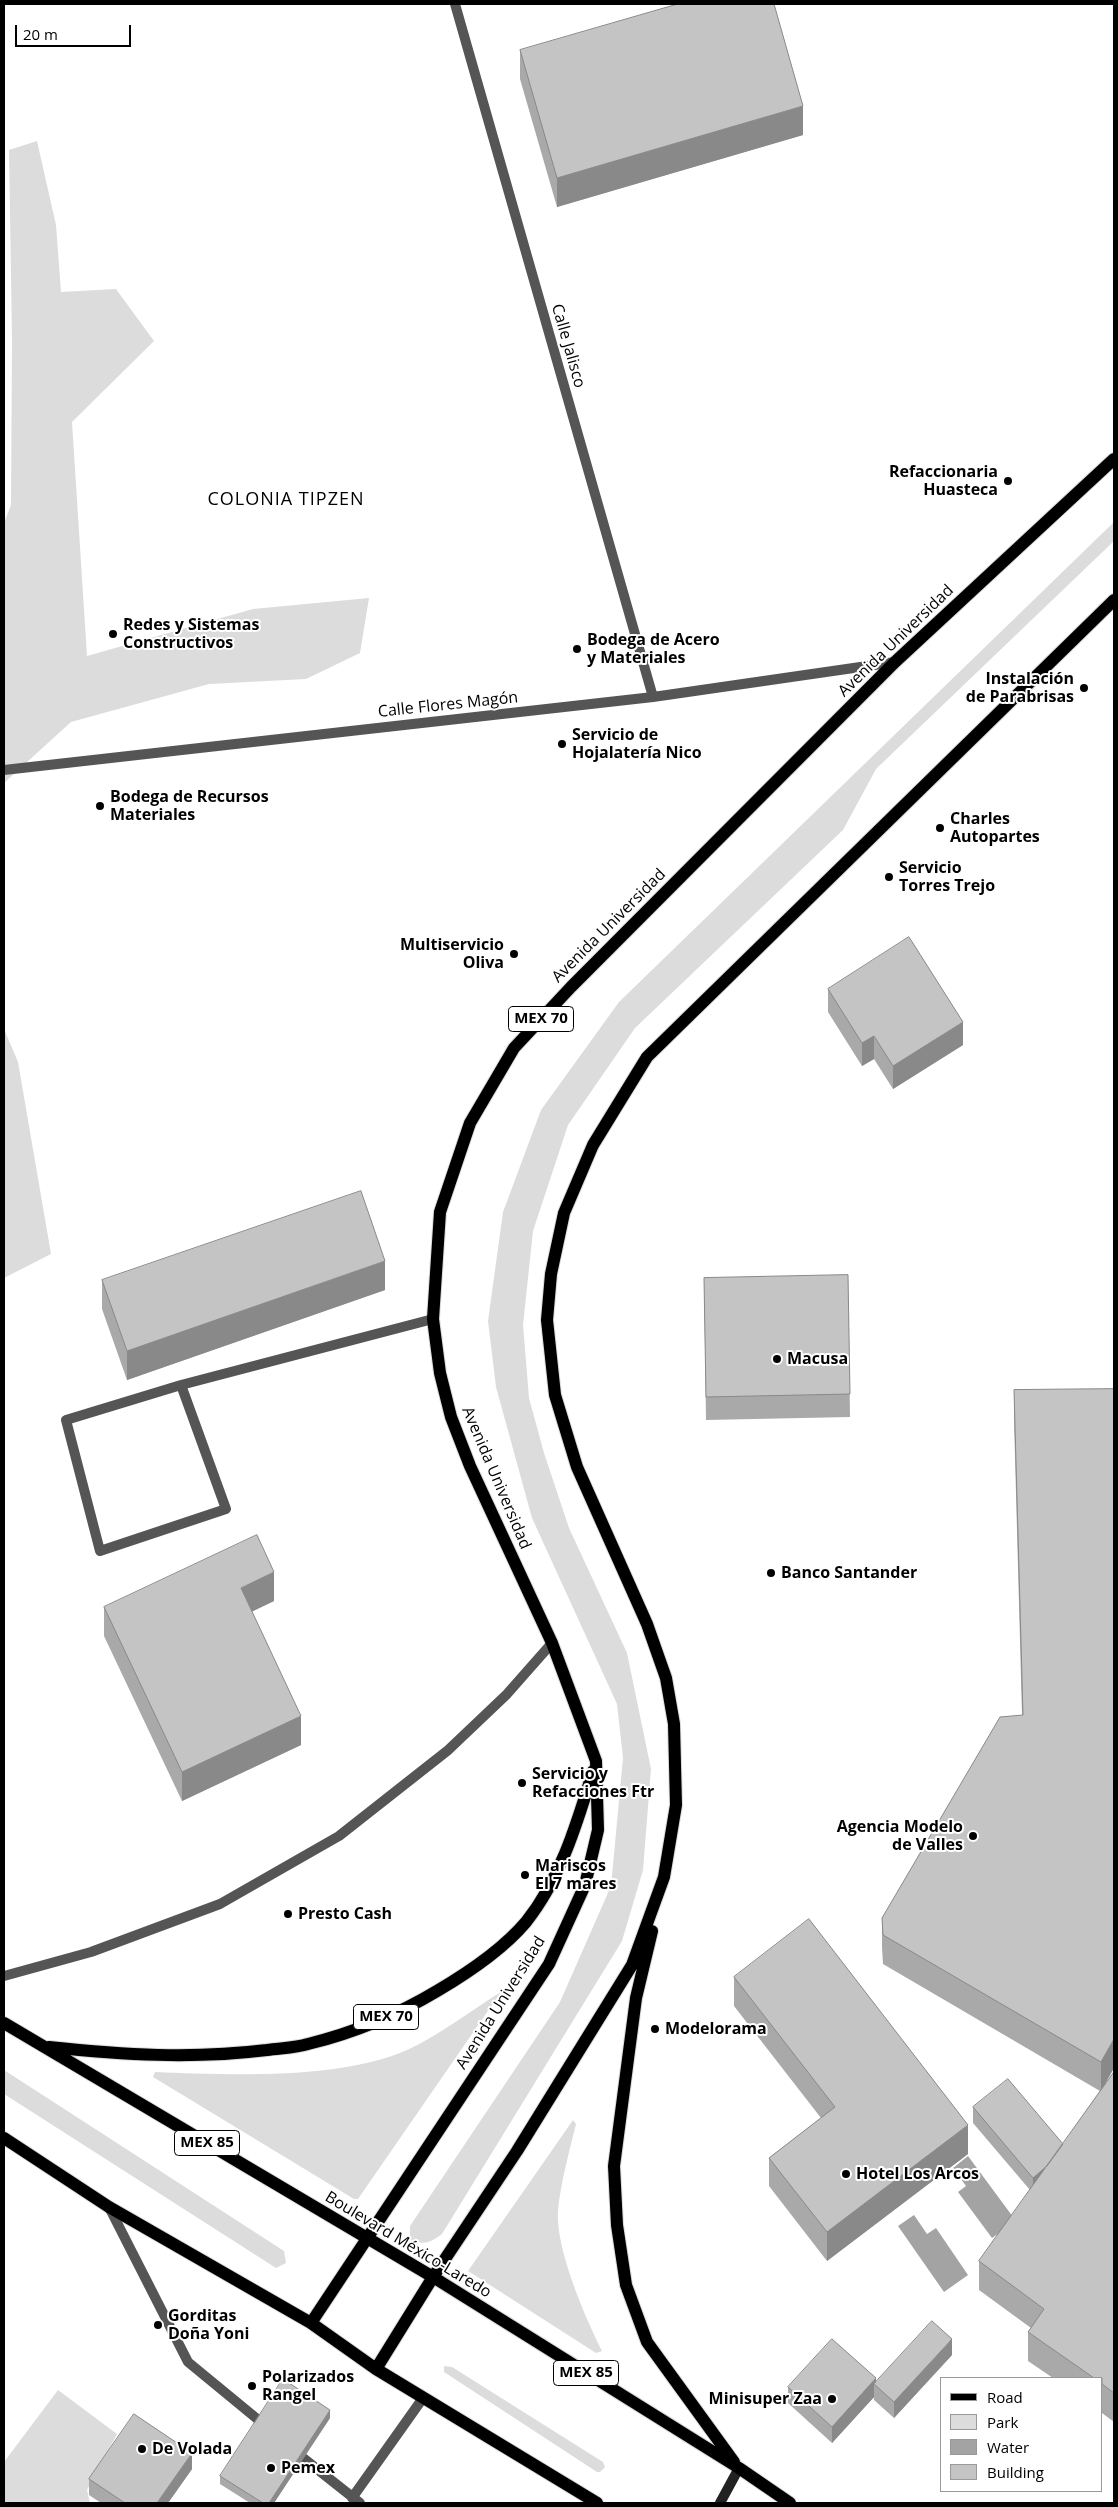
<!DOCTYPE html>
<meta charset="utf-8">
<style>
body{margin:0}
#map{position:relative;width:1118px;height:2507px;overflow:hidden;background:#fff;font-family:"Open Sans",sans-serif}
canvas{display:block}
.frame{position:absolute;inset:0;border:5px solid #000;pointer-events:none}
.legend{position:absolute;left:940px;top:2377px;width:162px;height:115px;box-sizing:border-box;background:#fff;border:1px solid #999;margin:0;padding:6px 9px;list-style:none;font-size:15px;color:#000}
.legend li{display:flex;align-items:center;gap:10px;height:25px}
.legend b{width:25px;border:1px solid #999}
.scale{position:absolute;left:15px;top:25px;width:116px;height:22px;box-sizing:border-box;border:2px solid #000;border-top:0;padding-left:6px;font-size:15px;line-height:18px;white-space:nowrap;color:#000;-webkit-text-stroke:4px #fff;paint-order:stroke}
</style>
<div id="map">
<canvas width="1118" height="2507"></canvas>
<div class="frame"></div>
<ul class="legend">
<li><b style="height:6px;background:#000"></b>Road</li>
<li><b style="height:14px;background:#dcdcdc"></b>Park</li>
<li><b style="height:14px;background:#a3a3a3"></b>Water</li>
<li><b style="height:14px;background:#c4c4c4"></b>Building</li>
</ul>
<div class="scale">20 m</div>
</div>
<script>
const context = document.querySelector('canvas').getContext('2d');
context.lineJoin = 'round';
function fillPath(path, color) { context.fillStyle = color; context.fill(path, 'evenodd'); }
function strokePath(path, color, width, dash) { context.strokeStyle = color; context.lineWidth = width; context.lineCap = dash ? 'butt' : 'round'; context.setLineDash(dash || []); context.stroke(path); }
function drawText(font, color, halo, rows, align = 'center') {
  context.font = font + ' "Open Sans",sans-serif'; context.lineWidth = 4; context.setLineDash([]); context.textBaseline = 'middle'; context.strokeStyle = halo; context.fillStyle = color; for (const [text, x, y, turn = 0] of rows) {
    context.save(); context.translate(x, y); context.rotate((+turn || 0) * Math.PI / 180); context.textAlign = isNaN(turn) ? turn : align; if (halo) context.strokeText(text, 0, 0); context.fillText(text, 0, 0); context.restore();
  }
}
fillPath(new Path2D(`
 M37 141 56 225 61 292 116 289 154 341 72 422 87 656 253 609 369 598 360 653 306 679 209 684 71 722 4 783V523L11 505 12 341 9 150Z
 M1114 522V541L876 769 843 830 635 1028 568 1125 533 1231 523 1325 529 1398 544 1453 569 1528 627 1653 651 1769 643 1870 622 1941 442 2234C430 2243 424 2245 410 2240V2226L560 2002 611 1886 623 1758 617 1704 532 1518 496 1387 488 1321 503 1212 541 1110 619 1002Z
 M4 1029 18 1062 51 1254 4 1278Z
 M501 1992 358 2199H354L153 2077 155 2072C228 2075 340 2080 407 2050 440 2035 470 2011 501 1992Z
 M4 2070 284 2251 286 2263 276 2268 4 2094Z
 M573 2120 576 2124C569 2153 561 2181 558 2210 555 2248 585 2317 602 2351L596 2353 468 2271Z
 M444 2366 452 2367 603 2462 605 2467 600 2472H597L444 2372Z
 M58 2390 117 2434 87 2490 90 2503H4V2462Z`), '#dcdcdc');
fillPath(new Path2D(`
 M968 2156 1016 2221 992 2238 958 2192 966 2186 953 2168Z
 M914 2215 927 2234 936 2228 968 2275 944 2292 898 2226Z`), '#a3a3a3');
const primary = new Path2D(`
 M652 1931 636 1998 614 2166 617 2225 626 2285 647 2342 734 2462
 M4 2023 433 2277 739 2468 790 2503
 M49 2047C123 2055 193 2059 267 2050 280 2048 295 2048 308 2044 353 2033 397 2015 437 1991 466 1974 504 1948 526 1922 561 1878 577 1823 593 1771
 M4 2138 109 2207 311 2323 376 2369 597 2503
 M311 2323 549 1964 585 1885 598 1830 596 1761 552 1643 470 1466 451 1417 440 1373 433 1319 440 1212 470 1123 514 1048 571 987 895 662 1114 459
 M376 2369 433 2277 517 2151 632 1965 664 1877 676 1805 674 1724 666 1678 647 1624 577 1467 555 1395 547 1320 551 1274 564 1213 593 1145 647 1057 1114 600`);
strokePath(primary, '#dbdbdb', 14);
strokePath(new Path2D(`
 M181 1385 226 1509 100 1551 66 1420 181 1385 433 1319
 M4 1976 91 1952 220 1904 339 1836 447 1751 507 1694 552 1643
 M109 2207 188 2362 267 2427
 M293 2450 360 2503
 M352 2498 423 2398`), '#555', 10);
strokePath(new Path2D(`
 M455 4 653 697
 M4 770 653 697 895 662`), '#555', 10);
strokePath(new Path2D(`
 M720 2503 739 2468`), '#222', 10);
strokePath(primary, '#000', 12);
fillPath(new Path2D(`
 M520 50 803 135 557 207 520 79Z
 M828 989 963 1045 893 1089 874 1059 862 1066 828 1012Z
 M848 1275 850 1417 706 1420 704 1278Z
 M102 1280 385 1290 127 1380 102 1309Z
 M1114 1389V2068L1103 2087 1114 2072V2422L1102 2413V2378H1053L1028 2361V2332L1031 2328 979 2290V2261L1030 2190 973 2123V2107L1063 2144 1100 2091 883 1964 882 1947V1918L1022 1715 1014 1419V1390Z
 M274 1601 252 1611 301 1745 182 1801 104 1636V1607Z
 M734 1977 968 2154 827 2261 769 2186V2158L821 2118 734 2006Z
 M952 2355 894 2418 874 2400V2397L832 2443 788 2403V2387L876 2382Z
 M330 2418 274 2503H250L220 2484V2476Z
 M192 2469 168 2503H101L89 2495V2479Z`), '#a9a9a9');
fillPath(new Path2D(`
 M803 106V135L557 207V178Z
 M963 1022V1045L893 1089V1066Z
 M874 1036V1059L862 1066V1043Z
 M385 1261V1290L127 1380V1351Z
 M274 1572V1601L241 1617V1588Z
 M301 1716V1745L182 1801V1772Z
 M1114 2039V2068L1101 2091V2062Z
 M968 2125V2154L827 2261V2232Z
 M1067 2149 1033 2194V2178Z
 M952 2339V2355L894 2418V2402Z
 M876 2378V2386L874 2384V2397L832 2443V2427Z
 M330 2410V2418L274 2503H269Z
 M192 2453V2469L168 2503H157Z`), '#898989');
const building = new Path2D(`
 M678 4H774L803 106 557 178 520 50Z
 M909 937 963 1022 893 1066 874 1036 862 1043 828 989Z
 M361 1191 385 1261 127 1351 102 1280Z
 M848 1275 850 1394 706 1397 704 1278Z
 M1114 1389V2039L1101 2062 883 1935 882 1918 1000 1717 1023 1715 1014 1390Z
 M257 1535 274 1572 241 1588 301 1716 182 1772 104 1607Z
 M809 1919 968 2125 827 2232 769 2158 835 2107 734 1977Z
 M1114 2072V2393L1102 2384V2378H1094L1028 2332 1044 2309 979 2261Z
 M1008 2079 1063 2144 1047 2166 1033 2178 973 2107Z
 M932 2321 952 2339 894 2402 874 2384Z
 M832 2339 876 2378 832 2427 788 2387Z
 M283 2379 330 2410 269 2503H263L220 2476Z
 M134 2414 192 2453 157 2503H125L89 2479Z`);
fillPath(building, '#c4c4c4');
strokePath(building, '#898989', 1);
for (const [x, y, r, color] of [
 [1008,481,5,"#000"],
 [113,634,5,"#000"],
 [577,649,5,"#000"],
 [1084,688,5,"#000"],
 [562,744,5,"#000"],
 [100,806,5,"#000"],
 [940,828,5,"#000"],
 [889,877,5,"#000"],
 [514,954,5,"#000"],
 [777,1359,5,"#000"],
 [771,1573,5,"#000"],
 [522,1783,5,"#000"],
 [973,1836,5,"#000"],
 [525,1875,5,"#000"],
 [288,1914,5,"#000"],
 [655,2029,5,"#000"],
 [846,2174,5,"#000"],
 [158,2325,5,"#000"],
 [252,2386,5,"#000"],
 [832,2399,5,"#000"],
 [142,2449,5,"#000"],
 [271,2468,5,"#000"]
]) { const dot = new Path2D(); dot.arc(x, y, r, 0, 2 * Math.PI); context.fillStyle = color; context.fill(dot); strokePath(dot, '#fff', 2); }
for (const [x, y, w] of [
 [541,1019,65],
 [386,2017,65],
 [207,2143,65],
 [586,2373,65]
]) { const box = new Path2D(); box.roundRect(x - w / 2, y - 12.5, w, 25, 4); context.fillStyle = '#fff'; context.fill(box); strokePath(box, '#000', 1); }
drawText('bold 15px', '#000', null, [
 ["MEX 70",541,1019],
 ["MEX 70",386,2017],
 ["MEX 85",207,2143],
 ["MEX 85",586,2373]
]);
drawText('16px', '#000', '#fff', [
 ["Calle Jalisco",568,346,74],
 ["Avenida Universidad",896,641,-44],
 ["Calle Flores Magón",448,705,-6],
 ["Avenida Universidad",609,926,-45],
 ["Avenida Universidad",496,1478,67],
 ["Avenida Universidad",501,2003,-58],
 ["Boulevard México-Laredo",408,2245,31]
]);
drawText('bold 16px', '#000', '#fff', [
 ["Refaccionaria",998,472,"right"],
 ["Huasteca",998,490,"right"],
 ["Redes y Sistemas",123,625],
 ["Constructivos",123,643],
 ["Bodega de Acero",587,640],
 ["y Materiales",587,658],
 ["Instalación",1074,679,"right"],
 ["de Parabrisas",1074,697,"right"],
 ["Servicio de",572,735],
 ["Hojalatería Nico",572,753],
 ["Bodega de Recursos",110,797],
 ["Materiales",110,815],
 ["Charles",950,819],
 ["Autopartes",950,837],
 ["Servicio",899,868],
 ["Torres Trejo",899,886],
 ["Multiservicio",504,945,"right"],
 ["Oliva",504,963,"right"],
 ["Macusa",787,1359],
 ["Banco Santander",781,1573],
 ["Servicio y",532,1774],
 ["Refacciones Ftr",532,1792],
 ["Agencia Modelo",963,1827,"right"],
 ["de Valles",963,1845,"right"],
 ["Mariscos",535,1866],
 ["El 7 mares",535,1884],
 ["Presto Cash",298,1914],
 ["Modelorama",665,2029],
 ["Hotel Los Arcos",856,2174],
 ["Gorditas",168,2316],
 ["Doña Yoni",168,2334],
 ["Polarizados",262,2377],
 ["Rangel",262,2395],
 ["Minisuper Zaa",822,2399,"right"],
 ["De Volada",152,2449],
 ["Pemex",281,2468]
], 'left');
context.letterSpacing = '1px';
drawText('18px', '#000', '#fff', [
 ["COLONIA TIPZEN",286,500]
]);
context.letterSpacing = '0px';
</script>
